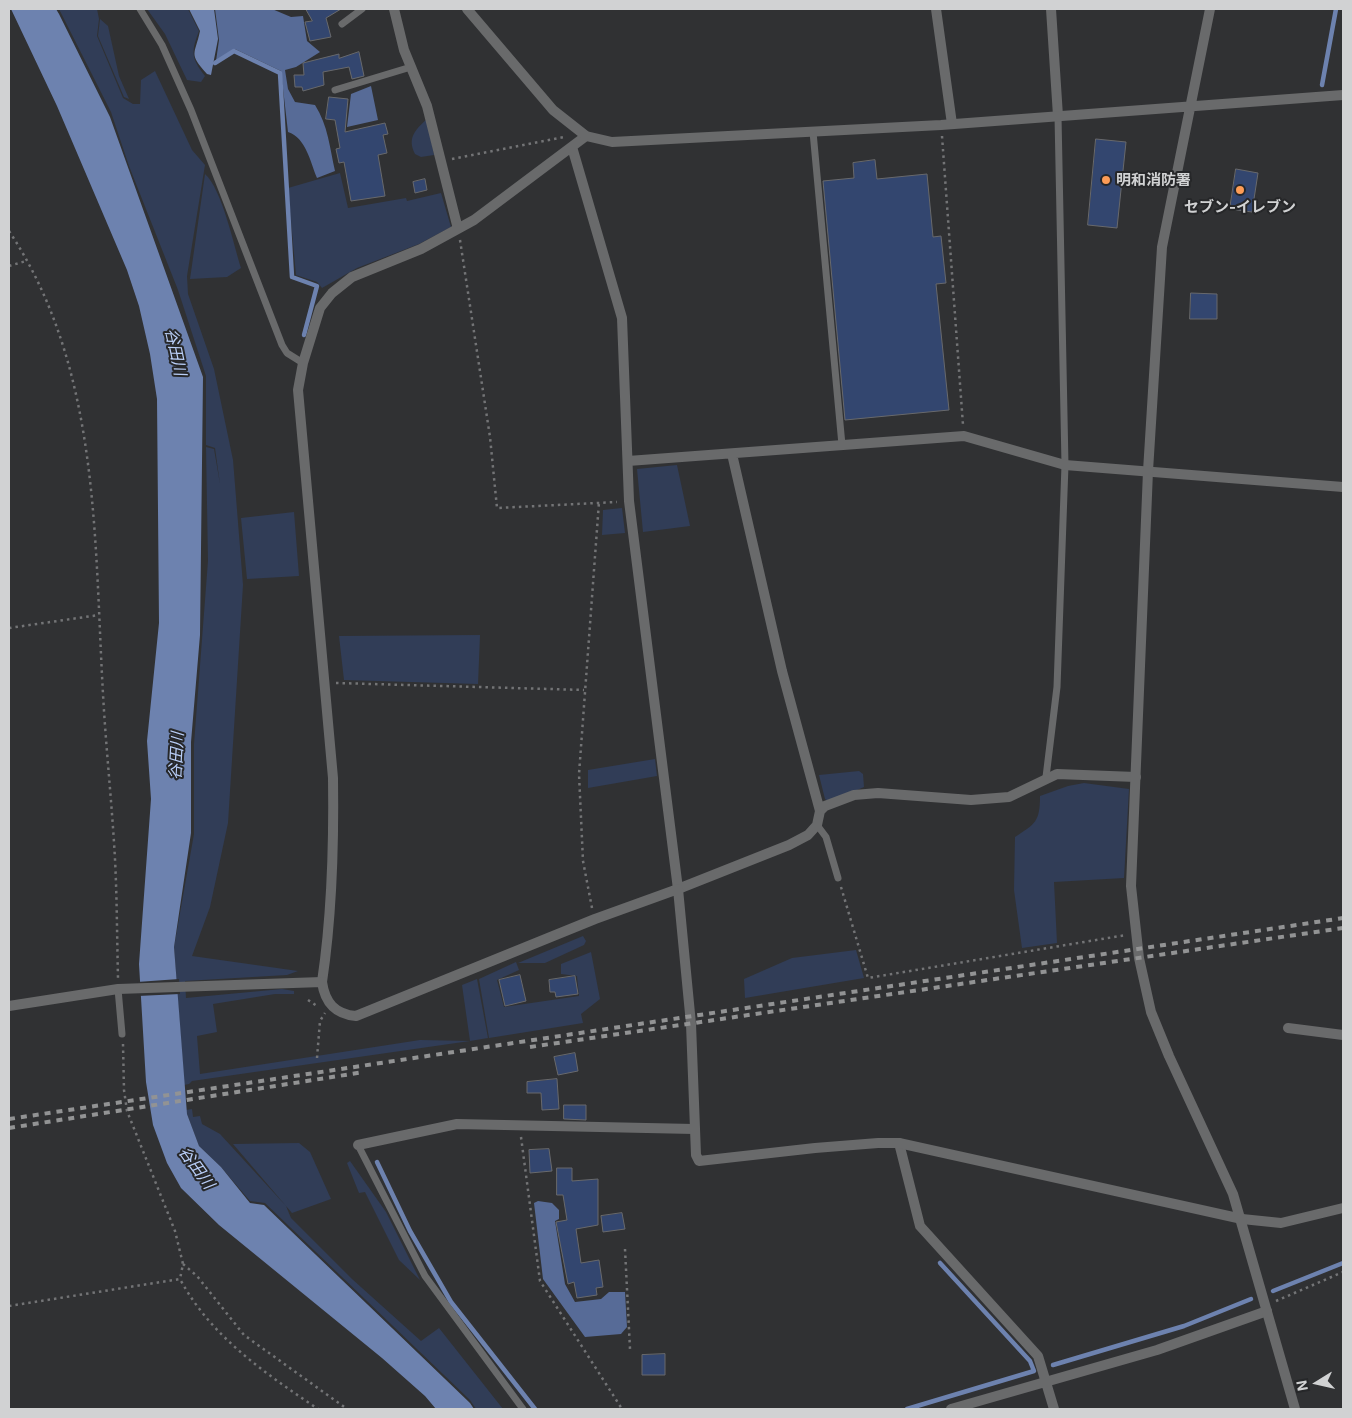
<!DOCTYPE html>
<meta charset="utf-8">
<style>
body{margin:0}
#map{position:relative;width:1352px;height:1418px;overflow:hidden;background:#303133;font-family:Inter,sans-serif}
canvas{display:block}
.frame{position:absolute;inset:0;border:10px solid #d1d2d3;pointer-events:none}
.north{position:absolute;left:1292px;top:1358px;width:50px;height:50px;-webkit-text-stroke:4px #262729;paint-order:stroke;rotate:260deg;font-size:14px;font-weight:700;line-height:20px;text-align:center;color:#d1d2d3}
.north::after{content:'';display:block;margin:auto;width:18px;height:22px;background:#d1d2d3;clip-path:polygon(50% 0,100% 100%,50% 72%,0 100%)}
</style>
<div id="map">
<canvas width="1352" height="1418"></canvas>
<div class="frame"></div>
<div class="north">N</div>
</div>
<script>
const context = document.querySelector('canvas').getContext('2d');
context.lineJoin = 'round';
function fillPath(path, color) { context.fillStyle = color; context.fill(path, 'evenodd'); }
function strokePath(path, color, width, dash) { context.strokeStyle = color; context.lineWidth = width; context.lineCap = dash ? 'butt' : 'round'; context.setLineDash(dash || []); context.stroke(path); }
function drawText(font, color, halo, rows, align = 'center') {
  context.font = font + ' Inter,"Noto Sans JP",sans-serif'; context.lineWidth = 4; context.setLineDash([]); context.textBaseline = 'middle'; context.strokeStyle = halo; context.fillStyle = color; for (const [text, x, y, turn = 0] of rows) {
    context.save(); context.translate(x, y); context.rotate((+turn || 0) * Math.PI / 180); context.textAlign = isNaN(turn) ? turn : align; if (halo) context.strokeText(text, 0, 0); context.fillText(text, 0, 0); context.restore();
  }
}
fillPath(new Path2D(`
 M59 9H97L99 19 97 36 123 98 133 104H140L141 80 155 71 192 150 205 165 187 276 188 294 214 369 233 460 243 585 228 823 210 907 192 956 298 971 287 975 185 981 186 998 282 989 294 991V994H275L213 1004 217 1032 197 1036 200 1074 420 1040 470 1041 462 985 477 979 488 1038 470 1041 192 1081 189 1084 184 1085 174 947 194 834V744L208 561 206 447 214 449 220 484 215 448 206 445V376L178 290 129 166 111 112Z
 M147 9H188L199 31C191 52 191 58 205 76L201 82 187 80 165 34Z
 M100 19 108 26 119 76 129 99 124 97 98 36Z
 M427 119 434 155 421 157 415 154C407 138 415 130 427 119Z
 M340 173 348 208 406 198 407 201 441 193 451 227 419 244 357 268 322 288 317 282 296 275 288 188Z
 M205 174C222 189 234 246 241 268L227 277 190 279Z
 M677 465 690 526 643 532 637 469Z
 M622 508 625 533 602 535 603 510Z
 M294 512 299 576 247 579 241 518Z
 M480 635 478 684 344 680 339 636Z
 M655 759 657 776 588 788V770Z
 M859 771 863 774 864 787 830 802 825 799 819 775Z
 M1084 783 1129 789 1124 878 1054 882 1057 943 1022 948 1014 890 1015 837C1035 824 1040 822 1040 796L1068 786Z
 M583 936 586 941 584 945 545 963H518Z
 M856 950 864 978 745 998 744 979 792 958Z
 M591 952 600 999 581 1014 583 1023 489 1038 479 979 516 962 519 970 497 980 504 1007 579 996 577 976 561 974V964Z
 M192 1109 193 1117 200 1116 202 1124 220 1134 286 1206 291 1218 352 1279 421 1341 439 1328 503 1409H476L470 1400 265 1203 250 1201 221 1167 199 1146 187 1114 186 1110Z
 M299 1143 310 1152 331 1199 292 1213 233 1144Z
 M350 1161 386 1212 420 1280 399 1260 365 1192 359 1193 347 1163Z`), '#313d57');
fillPath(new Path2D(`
 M215 9H272L291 17 303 16 307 41 320 52 296 67 285 70 288 89 295 102 315 105C328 125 330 149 335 171L317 178C310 161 306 138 288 132L281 71 235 49 216 61 219 40Z
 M371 86 378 120 347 127 351 94Z
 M538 1201 552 1203 559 1210V1219L555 1221 565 1284 575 1302 601 1299 609 1292H625L627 1327 621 1334 585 1337 543 1279 534 1203Z`), '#576b97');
fillPath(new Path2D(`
 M11 9H56L59 14 110 117 203 377 200 635 191 742V833L174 947 187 1114 199 1146 221 1167 250 1203 264 1205 470 1403 474 1409H436L425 1396 382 1358 219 1225 181 1188 167 1163 153 1125 146 1082 139 964 151 799 147 741 159 623 157 399 150 354 139 306 127 270 57 106Z
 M189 9H214L218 39 211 75 207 74C188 53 195 55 200 31Z`), '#6d82af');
fillPath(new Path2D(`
 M179 979 180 994 138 996 137 982Z`), '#303133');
strokePath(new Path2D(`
 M215 63 234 51 280 73 292 277 317 286 304 335
 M1322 85 1336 9
 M377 1162 410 1231 451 1302 535 1409
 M1273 1291 1343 1263
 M1053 1365 1184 1326 1251 1299
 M907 1409 1034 1371 1030 1361 940 1263`), '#6d82af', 4.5);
const building = new Path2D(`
 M306 9H341L326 18 331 37 310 41 305 22 312 21Z
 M359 52 364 76 352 79 349 67 323 72 324 85 303 91 302 87H295L294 75H304L303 63 339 54V58Z
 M329 97 348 99 345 132 385 123 388 134 383 135 387 153 378 155 385 196 351 201 344 162 339 163 336 149 340 148 335 120 326 119Z
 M1096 139 1126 142 1117 228 1088 225Z
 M875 160 877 179 927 174 933 237 941 236 946 283 936 284 949 410 845 420 823 181 854 178 853 163Z
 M1236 169 1258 173 1252 212 1230 209Z
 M425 179 427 190 415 193 413 182Z
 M1191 293 1217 294V319H1190Z
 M520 975 526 1001 505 1006 499 980Z
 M575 976 578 994 556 997 555 992H550L549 980Z
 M575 1053 578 1071 558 1075 554 1057Z
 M557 1079 559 1109 542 1110 541 1093H527V1082Z
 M564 1105H586V1120L564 1119Z
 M549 1149 552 1171 530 1173 529 1150Z
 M557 1168H572V1181L598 1179V1225L576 1229 581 1263 599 1260 603 1287 596 1288 597 1295 577 1298 574 1282 568 1284 556 1222 567 1220 563 1195H557Z
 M622 1213 625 1229 603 1232 601 1216Z
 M665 1354V1375H642V1355Z`);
fillPath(building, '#33466f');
strokePath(building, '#68696c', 1);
strokePath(new Path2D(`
 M942 136 963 425
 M452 159 564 137
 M9 231C100 368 94 536 103 694 106 749 112 804 115 859 117 899 117 938 118 978
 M460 240 490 437 497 508 617 502
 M9 266 26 261
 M9 628 99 615
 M336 683 584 690
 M841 887 868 978 1126 935
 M592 908 583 861 579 774 599 502
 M308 1000 317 1006
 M123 1044 124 1090 127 1111 175 1231 183 1264 180 1279
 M317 1058 320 1021 325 1013
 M521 1137 540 1281 622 1409
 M625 1249 630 1349
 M183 1264 197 1276 244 1335 347 1409
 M1276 1301 1343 1272
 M9 1306 180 1279C211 1337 265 1373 318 1409`), '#737476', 2.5, [2.5, 4]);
strokePath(new Path2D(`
 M140 9 162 45 191 110 282 345 287 353 303 363
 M342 24 362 9
 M335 90 411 67
 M813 132 842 445
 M1046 777 1057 687 1065 465 1058 116
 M817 825 826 837 838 878
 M118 989 122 1034
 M358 1145 425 1276 523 1409`), '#696a6b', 7);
strokePath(new Path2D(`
 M394 9 404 50 427 106 458 229
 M936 9 952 124
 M1051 9 1058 116
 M572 147 622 318 629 501 678 889 789 845 808 835 817 825 820 811 825 806 854 795 878 793 971 800 1009 797 1057 774 1136 777
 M732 454 782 671 820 811
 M628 461 964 436 1065 465 1343 487
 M322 982C332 915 334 846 333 778L298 390 303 363 320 308 332 293 352 277 421 249 474 220 586 136
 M1288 1028 1343 1035
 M899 1143 920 1226 1038 1356 1054 1409
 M358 1145 457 1124 694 1129
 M1242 1219 1281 1223 1343 1208
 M951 1409 1157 1350 1267 1311`), '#696a6b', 10);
strokePath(new Path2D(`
 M467 9 553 110 586 136 612 142 941 125 1343 95
 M1210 9 1162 247 1148 471 1131 886 1139 958 1151 1012 1169 1056 1233 1194 1295 1409
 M9 1006 118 989 322 982C325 1003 335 1014 356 1016L595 919 678 889 691 1024 696 1155 699 1161 815 1148 878 1143H899L1242 1219`), '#696a6b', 10);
strokePath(new Path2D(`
 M530 1047 1343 928
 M9 1119 1343 918
 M9 1128 364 1072`), '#929394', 4, [6, 6]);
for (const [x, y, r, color] of [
 [1106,180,5,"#fd9c56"],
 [1240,190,5,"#fd9c56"]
]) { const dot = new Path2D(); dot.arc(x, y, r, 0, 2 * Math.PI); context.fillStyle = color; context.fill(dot); strokePath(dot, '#262729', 2); }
drawText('bold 15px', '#d1d2d3', '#262729', [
 ["明和消防署",1116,180],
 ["セブン-イレブン",1240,207,"center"]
], 'left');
drawText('italic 16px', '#b9cef7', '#262729', [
 ["谷田川",175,352,78],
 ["谷田川",177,756,-87],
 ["谷田川",196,1168,54]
]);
</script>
